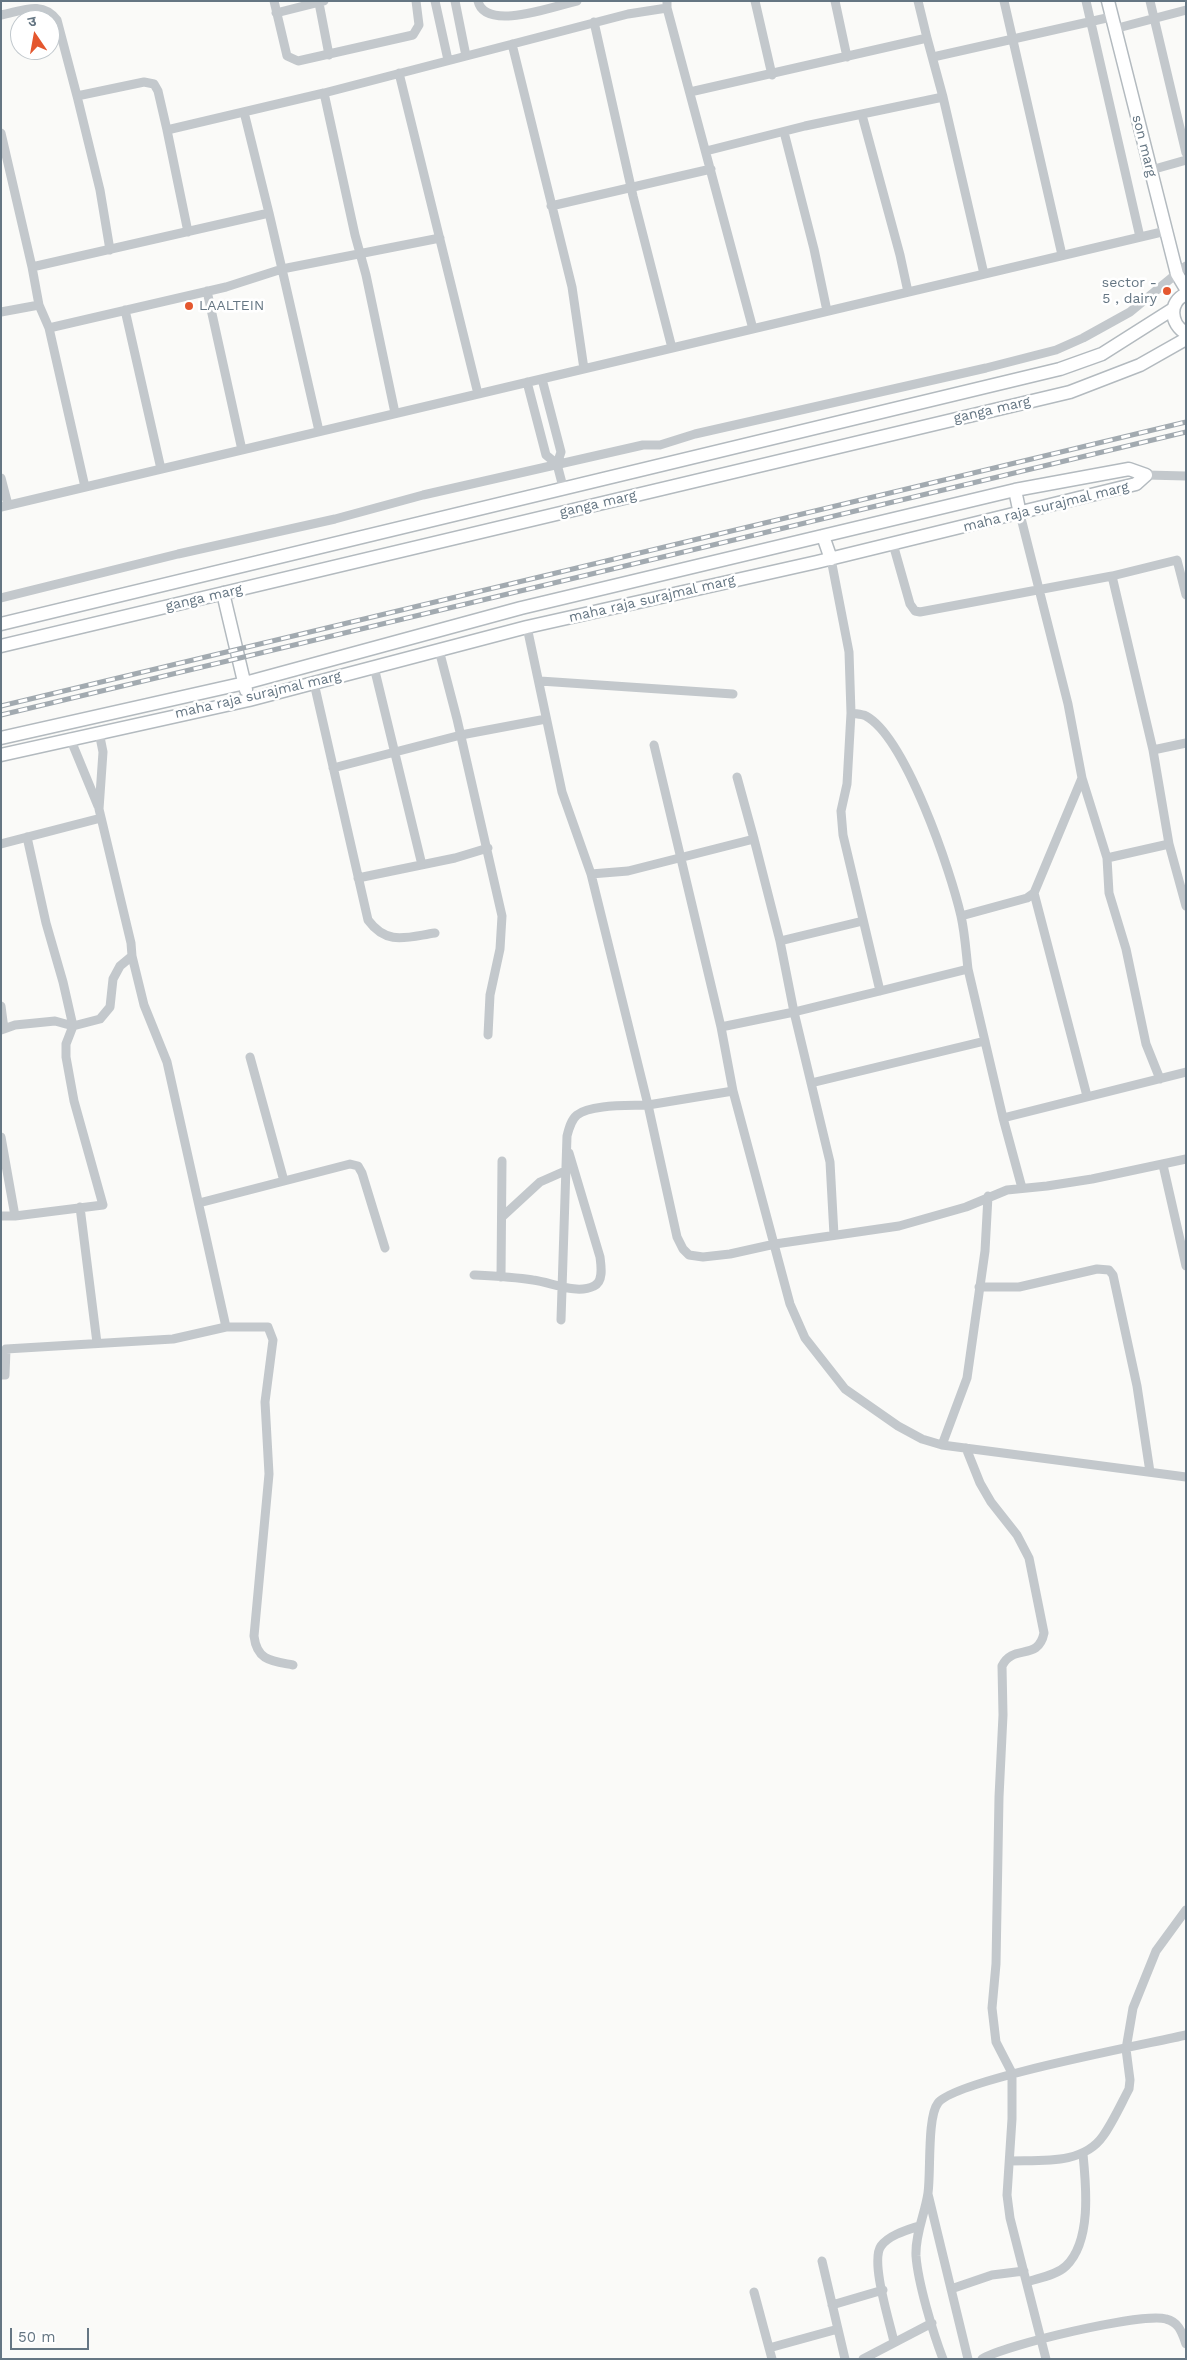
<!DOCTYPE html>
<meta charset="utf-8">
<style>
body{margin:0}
#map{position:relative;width:1187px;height:2360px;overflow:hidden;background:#fafaf8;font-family:"Work Sans","Noto Sans Devanagari",sans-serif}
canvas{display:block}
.frame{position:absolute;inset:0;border:2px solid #657683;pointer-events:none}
.north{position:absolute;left:10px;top:10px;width:50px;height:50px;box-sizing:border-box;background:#fff;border:1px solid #c1c8cd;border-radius:50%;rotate:348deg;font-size:14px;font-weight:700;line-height:20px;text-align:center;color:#657683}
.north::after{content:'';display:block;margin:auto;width:18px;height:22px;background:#e4572e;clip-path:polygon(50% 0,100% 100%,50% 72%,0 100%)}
.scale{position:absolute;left:10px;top:2328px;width:79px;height:22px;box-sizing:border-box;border:2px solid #657683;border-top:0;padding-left:6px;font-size:15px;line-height:18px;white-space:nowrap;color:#657683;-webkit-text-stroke:4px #fff;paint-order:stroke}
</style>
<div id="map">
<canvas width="1187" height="2360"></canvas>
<div class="frame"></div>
<div class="north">उ</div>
<div class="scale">50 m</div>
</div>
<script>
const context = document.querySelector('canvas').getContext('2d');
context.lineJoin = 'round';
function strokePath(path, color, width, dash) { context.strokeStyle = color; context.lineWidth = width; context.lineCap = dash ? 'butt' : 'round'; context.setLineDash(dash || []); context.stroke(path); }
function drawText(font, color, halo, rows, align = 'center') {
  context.font = font + ' "Work Sans",sans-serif'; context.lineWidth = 5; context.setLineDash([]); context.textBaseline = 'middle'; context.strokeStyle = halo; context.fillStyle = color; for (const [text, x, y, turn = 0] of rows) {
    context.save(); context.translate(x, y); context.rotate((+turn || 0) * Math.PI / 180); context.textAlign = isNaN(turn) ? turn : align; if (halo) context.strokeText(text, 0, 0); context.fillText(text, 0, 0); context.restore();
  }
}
const secondary = new Path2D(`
 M1108 1 1177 274 1186 289
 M1186 294C1168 302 1170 324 1186 333
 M1015 490 1020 514
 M823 536 831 559
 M223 593 246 690
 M1 624 1060 369 1102 354 1173 309
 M1 646 1070 392 1140 365 1186 339
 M1 738 245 683 521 608 1015 490 1129 469 1146 475 1136 484 817 562 527 627 249 700 1 755`);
strokePath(secondary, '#b3babf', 15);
strokePath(new Path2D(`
 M274 1 287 56 298 61 413 35 419 25 416 1
 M435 1 448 60
 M455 1 466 56
 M478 1C485 32 555 6 577 1
 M755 1 772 75
 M835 1 847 57
 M918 1 927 38
 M1004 1 1062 255
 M1086 1 1140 237
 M1150 1 1186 153
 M319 3 329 55
 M667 8 753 329
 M276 13 324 1
 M1 15C22 11 42 0 57 20L77 96 144 82 154 84 158 91 167 130 324 93 628 14 667 8V1
 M594 22 633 196 672 348
 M1114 29 1186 10
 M512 44 572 287 584 369
 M933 57 1111 17
 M399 73 478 394
 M690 92 927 38 943 97 805 126 706 151
 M324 93 355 235 366 275 395 413
 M77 96 100 190 110 250
 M943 97 984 274
 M244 112 269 213
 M862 115 900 255 908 292
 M167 130 188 232
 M784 132 814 249 827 311
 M1 133 32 267
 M1151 170 1186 160
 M551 206 711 169
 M269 213 282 269 226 287 49 328 39 305 32 267Z
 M207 291 242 450
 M125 310 161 469
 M1 312 39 305
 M49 328 85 487
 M542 379 561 452 557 464
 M527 382 546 455 557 464 563 487
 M319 431 282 269 440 238
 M1146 475 1186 476
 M1 478 8 505
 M1 507 1166 231
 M893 544 910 604 915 611 920 612 1112 576 1177 560 1186 595
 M831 559 849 652 851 713 847 784 841 811 843 835 880 991 968 969C966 952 965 934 961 916 951 872 906 738 866 716 862 714 856 714 851 713
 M1112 576 1153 750 1169 844 1186 906
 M1 598 178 554 335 519 423 495 643 445H660L695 434 986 368 1056 350 1083 338 1130 312 1186 266
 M527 627 562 792 591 874 628 871 754 839 780 941 863 921
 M439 650 457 719 502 916 500 949 490 995 488 1035
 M374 667 422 865
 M540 681 733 694
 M314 683 368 920C387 946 407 937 435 933
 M70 738 98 806
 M654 745 721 1027 794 1012 830 1162 834 1235
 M1153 750 1186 743
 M333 768 461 735 546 719
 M737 777 754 839
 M1082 778 1107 858 1109 893 1126 949 1146 1044 1160 1079
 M1 844 101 818
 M1107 858 1169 844
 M591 874 648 1105 733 1091 721 1027
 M358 878 455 858 488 848
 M1034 893 1087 1096
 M961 916 1027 898 1034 893 1082 778 1068 704 1020 514
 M780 941 794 1012 880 991
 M968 969 1003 1118 1186 1072
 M1 1006 4 1029
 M1 1030 15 1025 55 1021 73 1026 100 1019 110 1007 113 979 120 966 132 956 131 943 99 809 103 752 99 732
 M250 1057 284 1181
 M811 1083 985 1041
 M733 1091 790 1304 805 1338 845 1389 898 1426 922 1439 942 1445 1186 1477
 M1003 1118 1022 1188
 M1 1137 15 1216H1
 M1163 1165 1186 1266
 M199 1203 350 1164 358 1166 362 1173 385 1248
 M80 1207 97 1343
 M15 1216 103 1205 74 1101 66 1057V1044L73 1026 63 982 46 923 27 837
 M502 1217 540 1182 565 1171
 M474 1275C493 1276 513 1277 533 1280 551 1282 576 1295 594 1286 604 1282 601 1265 600 1257L569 1153
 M501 1277 502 1161
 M979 1287H1019L1097 1269 1109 1270 1113 1275 1137 1386 1150 1472
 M561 1320 567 1136C569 1128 571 1120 577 1115 591 1104 630 1106 648 1105L677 1237 683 1249 689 1255 703 1257 730 1254 775 1244 899 1226 966 1207 1007 1190 1047 1186 1092 1179 1186 1159
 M226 1327H268L273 1340 265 1402 269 1474 254 1636C257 1661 272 1661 293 1665
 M1 1375H5L6 1349 173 1339 226 1327 167 1062 144 1005 132 956
 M942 1445 967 1378 985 1251 988 1196
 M966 1448 980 1483 991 1502 1017 1535 1029 1558 1044 1633C1038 1662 1013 1643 1002 1666L1003 1715 999 1797 996 1964 992 2008 996 2042 1012 2073V2119L1007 2195 1010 2218 1046 2359
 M1010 2161C1041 2160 1083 2165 1103 2136 1113 2122 1121 2104 1129 2089L1130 2080 1126 2049 1133 2008 1156 1951 1186 1910
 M928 2194 968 2359
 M822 2261 845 2359
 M1027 2282C1039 2278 1057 2275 1066 2266 1092 2241 1086 2185 1083 2154
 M951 2289 992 2275 1024 2271
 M754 2292 772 2359
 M832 2305 883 2290
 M894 2342C890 2323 870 2261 881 2246 889 2235 907 2230 919 2226
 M769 2348 838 2329
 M863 2359 932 2323
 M943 2359C933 2333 918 2283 916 2256 915 2234 925 2214 928 2193 931 2172 927 2117 938 2103 954 2080 1148 2044 1186 2035
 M982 2359C1004 2345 1143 2312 1166 2319 1179 2322 1182 2333 1186 2344`), '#c3c8cc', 9);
strokePath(secondary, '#fff', 12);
const rail = new Path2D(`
 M1 706 1186 422
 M1 715 1186 432`);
strokePath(rail, '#a2aab0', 5);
strokePath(rail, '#fff', 3, [9]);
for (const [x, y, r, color] of [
 [1167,291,5,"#e4572e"],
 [189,306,5,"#e4572e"]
]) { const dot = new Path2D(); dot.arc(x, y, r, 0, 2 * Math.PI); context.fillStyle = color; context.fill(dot); strokePath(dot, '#fff', 2); }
drawText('14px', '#657683', '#fff', [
 ["son marg",1144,146,76],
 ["ganga marg",992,410,-13],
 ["ganga marg",598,504,-13],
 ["maha raja surajmal marg",1046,507,-14],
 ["ganga marg",204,598,-13],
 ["maha raja surajmal marg",652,599,-13],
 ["maha raja surajmal marg",258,695,-13]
]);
drawText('14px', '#657683', '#fff', [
 ["sector -",1157,283],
 ["5 , dairy",1157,299],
 ["LAALTEIN",199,306,"left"]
], 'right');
</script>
